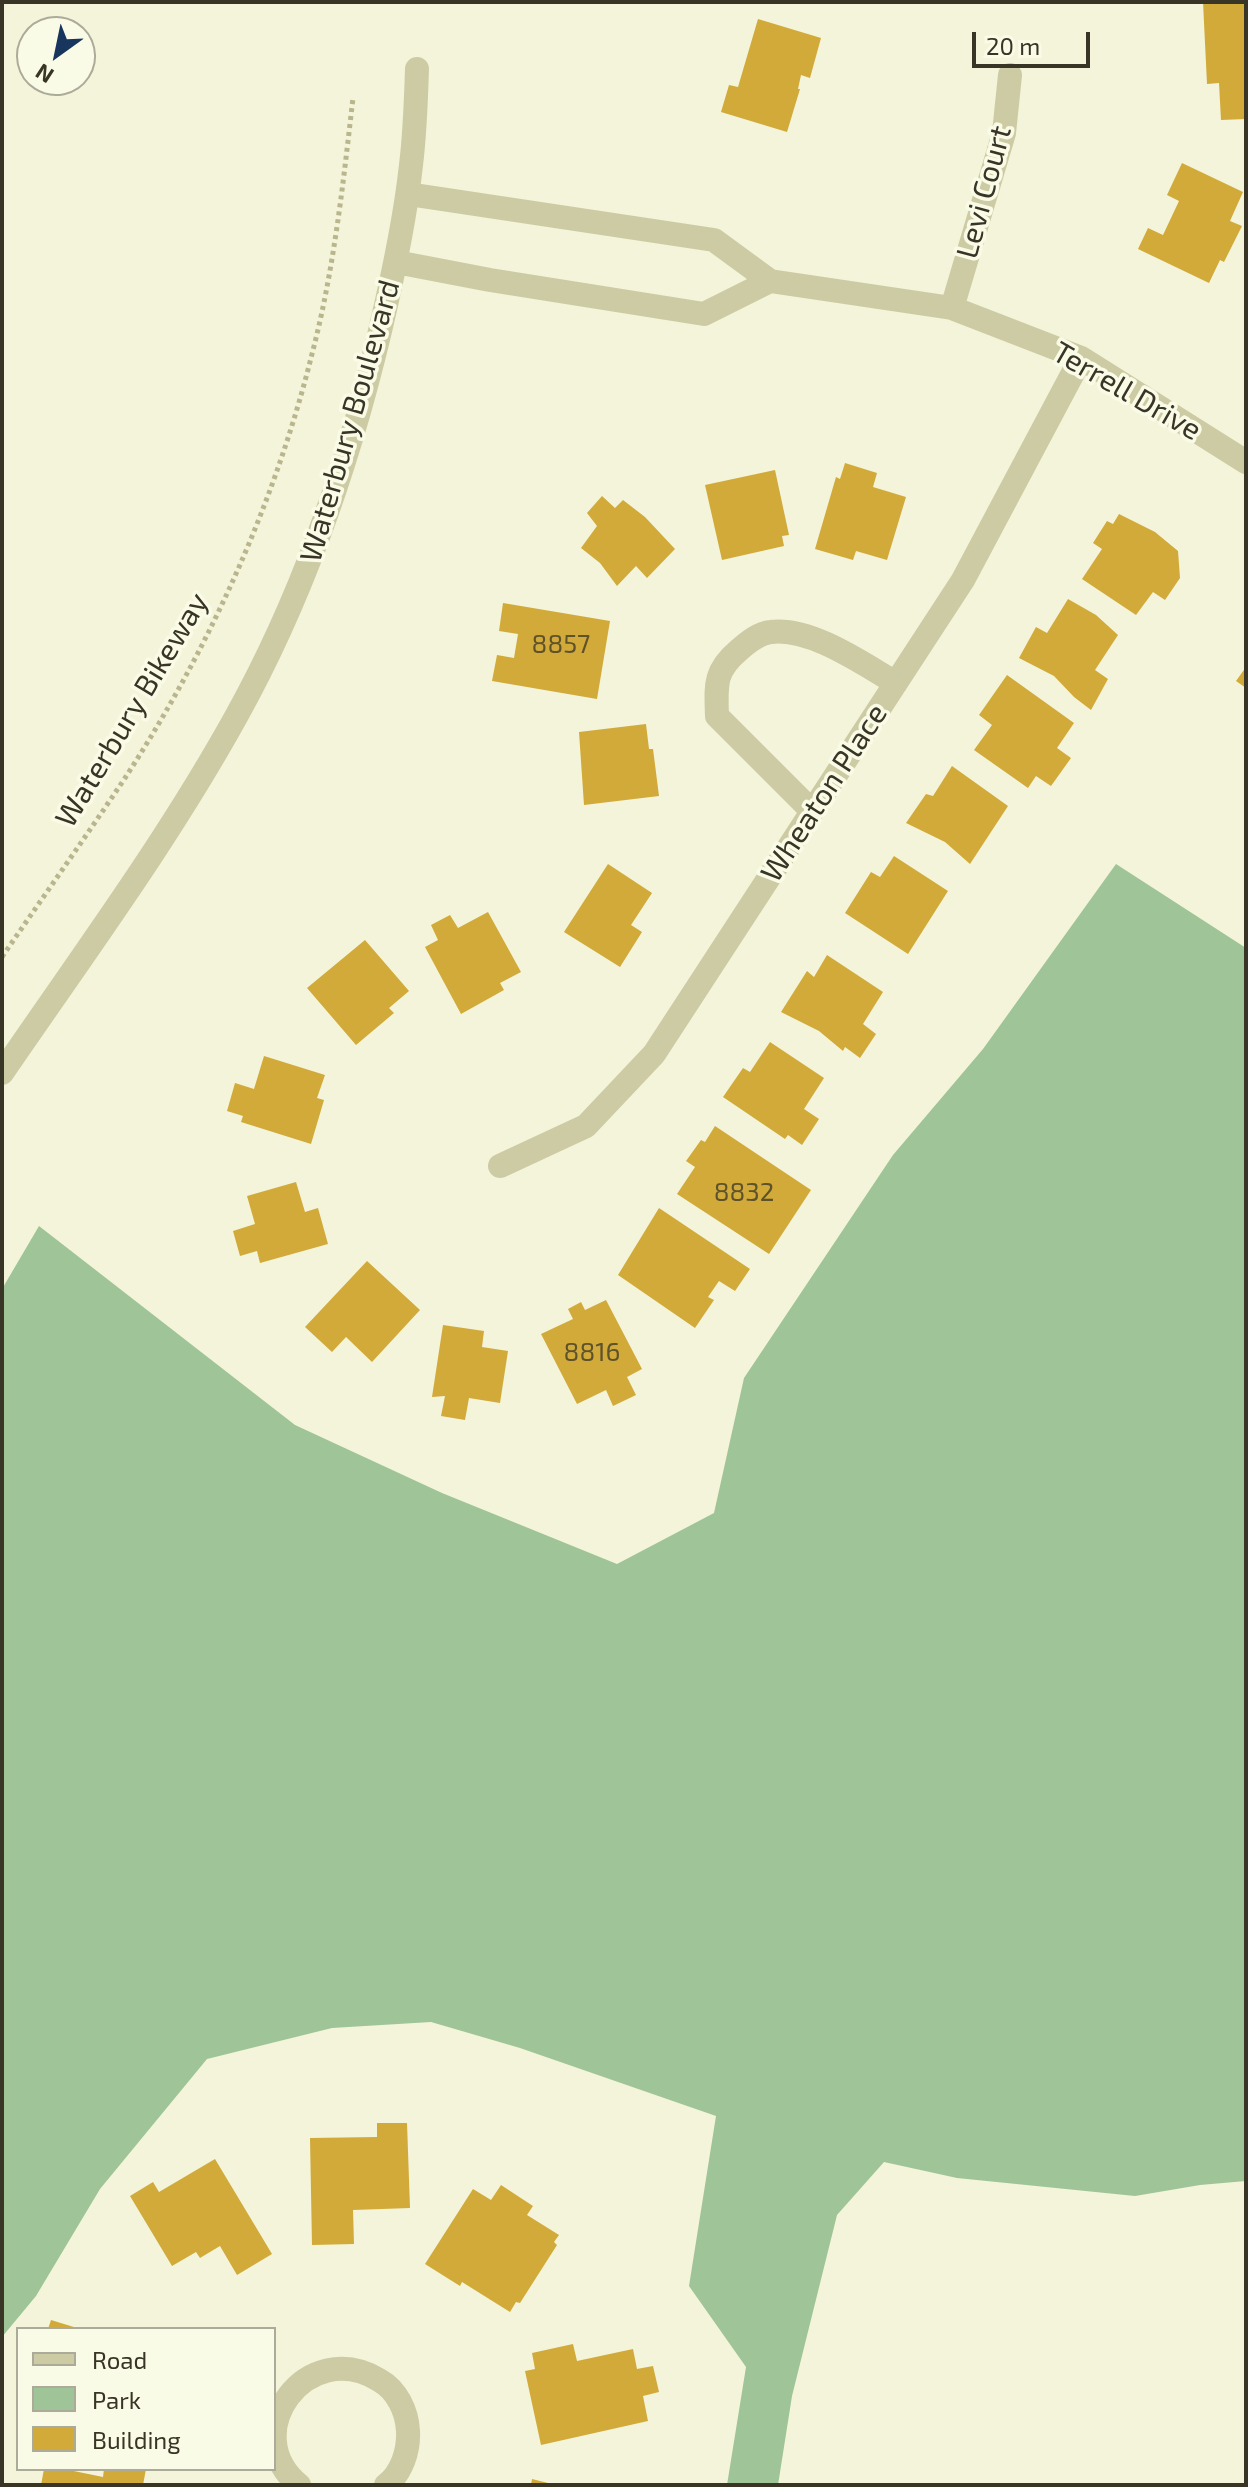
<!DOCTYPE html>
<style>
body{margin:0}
#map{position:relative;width:1248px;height:2487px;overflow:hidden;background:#f3f4d9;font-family:"Exo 2",sans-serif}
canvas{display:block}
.frame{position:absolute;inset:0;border:4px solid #383426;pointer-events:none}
.legend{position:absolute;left:16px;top:2327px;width:260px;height:144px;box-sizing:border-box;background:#fafbe6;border:2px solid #acab99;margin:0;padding:10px 14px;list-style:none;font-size:24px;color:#383426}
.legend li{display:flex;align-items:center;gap:16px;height:40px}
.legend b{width:40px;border:2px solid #acab99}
.north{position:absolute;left:16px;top:16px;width:80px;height:80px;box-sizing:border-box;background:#fafbe6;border:2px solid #acab99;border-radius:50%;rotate:213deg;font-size:22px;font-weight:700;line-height:32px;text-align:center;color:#383426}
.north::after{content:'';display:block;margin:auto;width:28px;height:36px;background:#18365d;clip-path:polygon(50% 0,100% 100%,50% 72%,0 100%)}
.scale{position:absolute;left:972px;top:32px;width:118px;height:36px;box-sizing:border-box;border:4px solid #383426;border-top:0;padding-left:10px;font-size:24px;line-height:28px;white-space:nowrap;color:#383426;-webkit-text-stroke:6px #fafbe6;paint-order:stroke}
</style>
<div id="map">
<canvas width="1248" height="2487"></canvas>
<div class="frame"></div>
<ul class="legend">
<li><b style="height:10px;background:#cdcba4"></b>Road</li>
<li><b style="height:22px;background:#9fc498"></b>Park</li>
<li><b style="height:22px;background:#d1aa3a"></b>Building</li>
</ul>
<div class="north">N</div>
<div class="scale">20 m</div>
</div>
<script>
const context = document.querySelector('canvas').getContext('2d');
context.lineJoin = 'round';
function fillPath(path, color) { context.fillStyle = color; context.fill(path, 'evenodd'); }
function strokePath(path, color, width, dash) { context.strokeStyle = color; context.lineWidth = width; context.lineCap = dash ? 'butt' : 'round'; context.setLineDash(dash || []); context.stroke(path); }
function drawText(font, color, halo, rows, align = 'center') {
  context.font = font + ' "Exo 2",sans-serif'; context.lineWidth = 7; context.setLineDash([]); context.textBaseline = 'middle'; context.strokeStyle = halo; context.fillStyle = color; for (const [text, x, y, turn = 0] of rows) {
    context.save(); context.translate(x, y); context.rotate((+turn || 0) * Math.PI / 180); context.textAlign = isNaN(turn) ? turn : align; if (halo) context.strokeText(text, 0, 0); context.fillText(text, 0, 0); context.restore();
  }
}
fillPath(new Path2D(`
 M1116 864 1246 948V2181L1200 2185 1135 2196 957 2178 884 2162 837 2215 792 2396 778 2485H727L746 2367 689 2286 716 2116 520 2048 431 2022 332 2028 207 2059 100 2189 36 2296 2 2337V1289L39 1226 295 1425 442 1493 617 1564 714 1513 744 1378 893 1155 983 1049Z`), '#9fc498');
fillPath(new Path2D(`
 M1203 2H1246V119L1221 120 1219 83 1207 84Z
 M758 19 821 38 810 78 801 75 798 89H800L787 132 721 112 729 85 738 87Z
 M1182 163 1243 192 1230 221 1242 226 1224 262 1220 260 1209 283 1138 249 1148 228 1163 235 1179 201 1167 195Z
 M845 463 877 473 873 487 906 497 887 560 856 551 853 560 815 549 836 477 840 479Z
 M775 470 789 535 782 536 784 546 722 560 705 485Z
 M602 496 615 508 623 500 645 517 675 549 647 578 636 566 617 586 600 563 581 548 597 526 587 513Z
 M1119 514 1155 532 1178 551 1180 578 1165 600 1153 592 1136 615 1082 579 1102 549 1093 543 1107 521 1113 524Z
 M1068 599 1096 615 1118 635 1095 670 1108 679 1091 710 1074 697 1054 676 1019 658 1036 627 1047 633Z
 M503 603 610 621 597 699 492 681 497 655 514 658 518 634 499 631Z
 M1246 667V688L1236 681Z
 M1007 675 1074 723 1057 748 1071 758 1051 786 1036 776 1028 788 974 750 992 725 979 715Z
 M646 724 649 749H653L659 796 584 805 579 732Z
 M952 766 1008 806 970 864 945 842 906 823 926 794 933 796Z
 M894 856 948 891 908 954 845 913 871 872 880 877Z
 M608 864 652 893 631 925 642 932 620 967 564 932Z
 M488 912 521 972 500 983 504 990 461 1014 425 947 438 940 431 925 450 915 458 928Z
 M365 940 409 991 389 1008 394 1013 356 1045 307 988Z
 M827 955 883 992 863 1024 876 1034 860 1058 845 1047 843 1051 819 1031 781 1012 807 971 814 977Z
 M770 1042 824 1078 804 1109 819 1119 802 1145 788 1135 785 1139 723 1097 743 1068 750 1072Z
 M264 1056 325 1075 317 1098 324 1100 311 1144 241 1122 243 1116 227 1111 235 1083 254 1089Z
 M715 1126 811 1190 769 1254 677 1194 695 1167 686 1161 701 1140 705 1142Z
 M296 1182 305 1212 318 1208 328 1244 260 1263 257 1251 240 1256 233 1231 255 1224 247 1196Z
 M659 1208 750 1269 735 1291 719 1281 708 1297 714 1300 695 1328 618 1275Z
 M367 1261 420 1310 372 1362 346 1337 332 1352 305 1327Z
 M606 1300 642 1369 627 1377 636 1395 613 1406 606 1390 577 1404 541 1334 573 1319 568 1309 581 1302 585 1310Z
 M443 1325 484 1331 482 1347 508 1351 500 1403 469 1398 465 1420 441 1416 445 1396 432 1397Z
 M377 2123H407L410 2208 353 2210 354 2244 312 2245 310 2138 377 2137Z
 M215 2159 272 2254 237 2275 220 2246 200 2258 196 2252 172 2266 130 2196 153 2182 159 2192Z
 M501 2185 533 2206 527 2215 559 2235 554 2242 557 2245 520 2303 516 2302 510 2312 462 2282 460 2286 425 2264 473 2189 491 2200Z
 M51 2320 77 2328V2329H48Z
 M573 2344 577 2361 633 2349 637 2369 653 2366 659 2392 643 2396 648 2421 541 2445 525 2371 535 2369 532 2353Z
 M44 2469H64L103 2477 104 2469H146L143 2485H41Z
 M532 2479 552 2484V2485H531Z`), '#d1aa3a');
strokePath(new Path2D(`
 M2 957C43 897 85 838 125 778 209 649 275 503 312 354 334 270 343 184 353 98`), '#b9b68e', 5, [4, 4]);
strokePath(new Path2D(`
 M408 194 714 240 770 281 952 308 1081 358 1246 462
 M396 262 490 280 704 314 770 281
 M952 308 1004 133 1010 75
 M812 811 717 716C716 685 714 671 739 650 748 642 759 633 771 632 811 627 863 664 896 683
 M2 1073C82 956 168 840 237 715 304 594 348 465 380 331 393 276 405 221 411 165 415 133 416 101 417 69
 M500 1166 586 1126 654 1054 963 580 1081 358
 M299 2485C236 2433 307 2336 379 2380 397 2390 407 2411 408 2431 409 2450 402 2473 386 2485`), '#cdcba4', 24);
drawText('26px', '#5e522b', null, [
 ["8857",561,644],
 ["8832",744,1192],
 ["8816",592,1352]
]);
drawText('30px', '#383426', '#fafbe6', [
 ["Levi Court",984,192,-75],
 ["Terrell Drive",1127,391,30],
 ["Waterbury Boulevard",350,421,-74],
 ["Waterbury Bikeway",132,710,-59],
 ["Wheaton Place",824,793,-57]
]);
</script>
